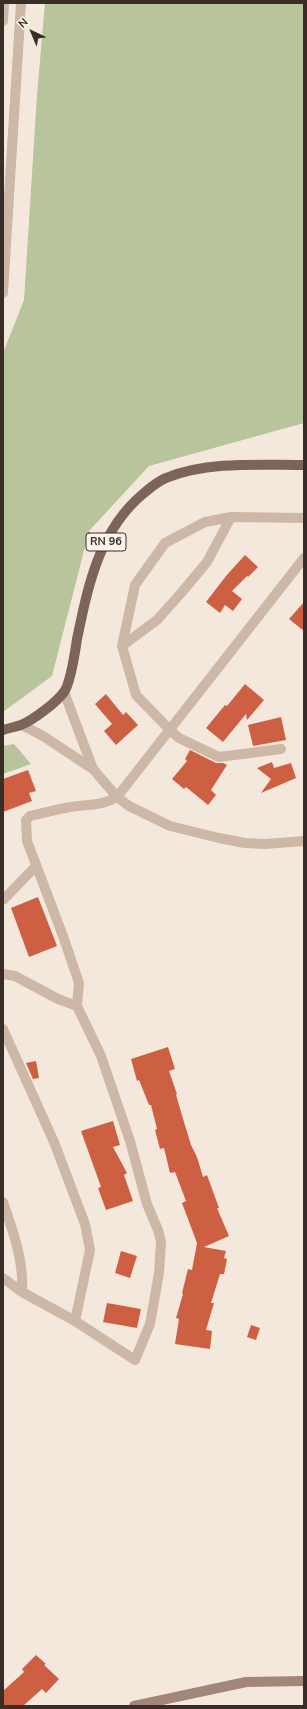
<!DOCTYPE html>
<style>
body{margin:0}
#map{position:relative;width:307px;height:1709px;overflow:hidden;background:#f4e8dd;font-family:"Nunito Sans",sans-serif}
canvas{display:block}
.frame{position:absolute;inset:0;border:4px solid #392d28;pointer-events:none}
.north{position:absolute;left:12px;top:12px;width:40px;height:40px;-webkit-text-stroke:3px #fbf3ea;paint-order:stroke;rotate:316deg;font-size:11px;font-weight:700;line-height:16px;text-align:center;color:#392d28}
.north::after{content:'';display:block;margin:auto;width:14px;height:18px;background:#392d28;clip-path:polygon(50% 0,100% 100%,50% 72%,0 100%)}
</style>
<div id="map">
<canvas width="307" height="1709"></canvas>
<div class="frame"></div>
<div class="north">N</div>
</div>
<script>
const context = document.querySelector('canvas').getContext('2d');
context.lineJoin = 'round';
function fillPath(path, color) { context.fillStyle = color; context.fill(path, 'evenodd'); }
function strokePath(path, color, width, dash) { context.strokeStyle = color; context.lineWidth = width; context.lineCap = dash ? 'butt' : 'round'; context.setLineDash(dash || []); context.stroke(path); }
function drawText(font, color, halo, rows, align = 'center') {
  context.font = font + ' "Nunito Sans",sans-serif'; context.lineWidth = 4; context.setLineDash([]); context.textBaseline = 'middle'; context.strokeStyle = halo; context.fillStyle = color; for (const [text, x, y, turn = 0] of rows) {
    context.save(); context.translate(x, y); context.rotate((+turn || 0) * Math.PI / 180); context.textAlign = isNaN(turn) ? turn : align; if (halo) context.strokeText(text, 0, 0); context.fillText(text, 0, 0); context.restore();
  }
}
fillPath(new Path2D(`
 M45 3H304V423L149 466 89 531 52 676 3 712V353L24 300 37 95Z
 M14 744 31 764 3 774V746Z`), '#b8c49c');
fillPath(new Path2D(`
 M245 555 258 567 248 577 247 576 232 591 242 599 233 611 225 605 220 613 206 602 226 576Z
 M304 602V631L289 619Z
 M245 684 264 700 247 720 246 714 223 742 206 728 225 705 227 706Z
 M106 694 123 715 126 712 138 725 116 745 104 731 112 724 95 704Z
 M281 717 286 740 253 746 248 725Z
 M190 750 216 763H223L227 765 211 790 216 795 208 805 186 787 184 789 172 779 187 761 185 759Z
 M272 762 274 768 291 763 296 778 261 793 271 779 257 768Z
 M28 770 36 791 29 793 32 801 3 812V779Z
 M38 897 57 946 29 957 11 908Z
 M168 1047 175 1069 169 1071 177 1094 176 1095 184 1122 191 1145 197 1157 203 1177 207 1175 219 1208H217L229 1236 204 1247 226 1251 224 1258 227 1259 224 1274H220L211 1303H214L206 1330 212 1331 210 1349 175 1344 179 1319 176 1318 183 1294 182 1293 188 1269 192 1270 197 1243 182 1203 186 1201 175 1172 170 1173 164 1148 160 1149 155 1130 157 1129 151 1105H149L139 1080 137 1081 131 1059Z
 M36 1061 39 1078 33 1079 26 1063Z
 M113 1121 120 1145 113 1147 127 1173 124 1175 133 1201 106 1210 98 1188 101 1187 81 1131Z
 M121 1251 137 1256 130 1278 115 1273Z
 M107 1303 141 1309 137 1328 103 1322Z
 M251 1325 260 1328 256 1340 247 1337Z
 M36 1655 46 1664 44 1665 59 1679 46 1693 42 1689 23 1706H3V1691L24 1672 22 1669Z`), '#cd6042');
strokePath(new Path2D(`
 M3 21 4 3
 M3 293 21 3
 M122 646 157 620 182 592 207 562 231 517
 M64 692 93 769 117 797 129 806 170 826 219 838 245 843 265 844 304 841
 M22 725 43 736 93 769
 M281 749 219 757 179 738 169 729 136 695 122 646 135 585 165 543 205 522 231 517 304 518
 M3 900 36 866
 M3 974 15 976 58 999 77 1006
 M3 1029 54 1142 85 1224 90 1250 75 1321
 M3 1202C13 1231 24 1261 22 1292
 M3 1278 22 1292 75 1321 135 1360 150 1324 159 1273 161 1242 158 1230 147 1204 130 1141 101 1056 77 1006 79 983 63 936 27 841 26 820 30 816C44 813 57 809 71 807 88 804 102 806 117 797L304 558`), '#cdb8a8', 10);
strokePath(new Path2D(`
 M134 1706 246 1682 304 1681`), '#a18679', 10);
strokePath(new Path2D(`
 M3 730C9 728 15 727 21 725 33 720 56 703 64 692 71 682 75 652 77 639 88 586 99 530 144 493 150 488 158 481 166 478 207 461 260 465 304 465`), '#7c6459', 10);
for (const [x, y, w] of [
 [106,542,40]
]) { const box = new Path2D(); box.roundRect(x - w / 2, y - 9, w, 18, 3); context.fillStyle = '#fbf3ea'; context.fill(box); strokePath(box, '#392d28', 1); }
drawText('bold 11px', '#392d28', null, [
 ["RN 96",106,542]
]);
</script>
